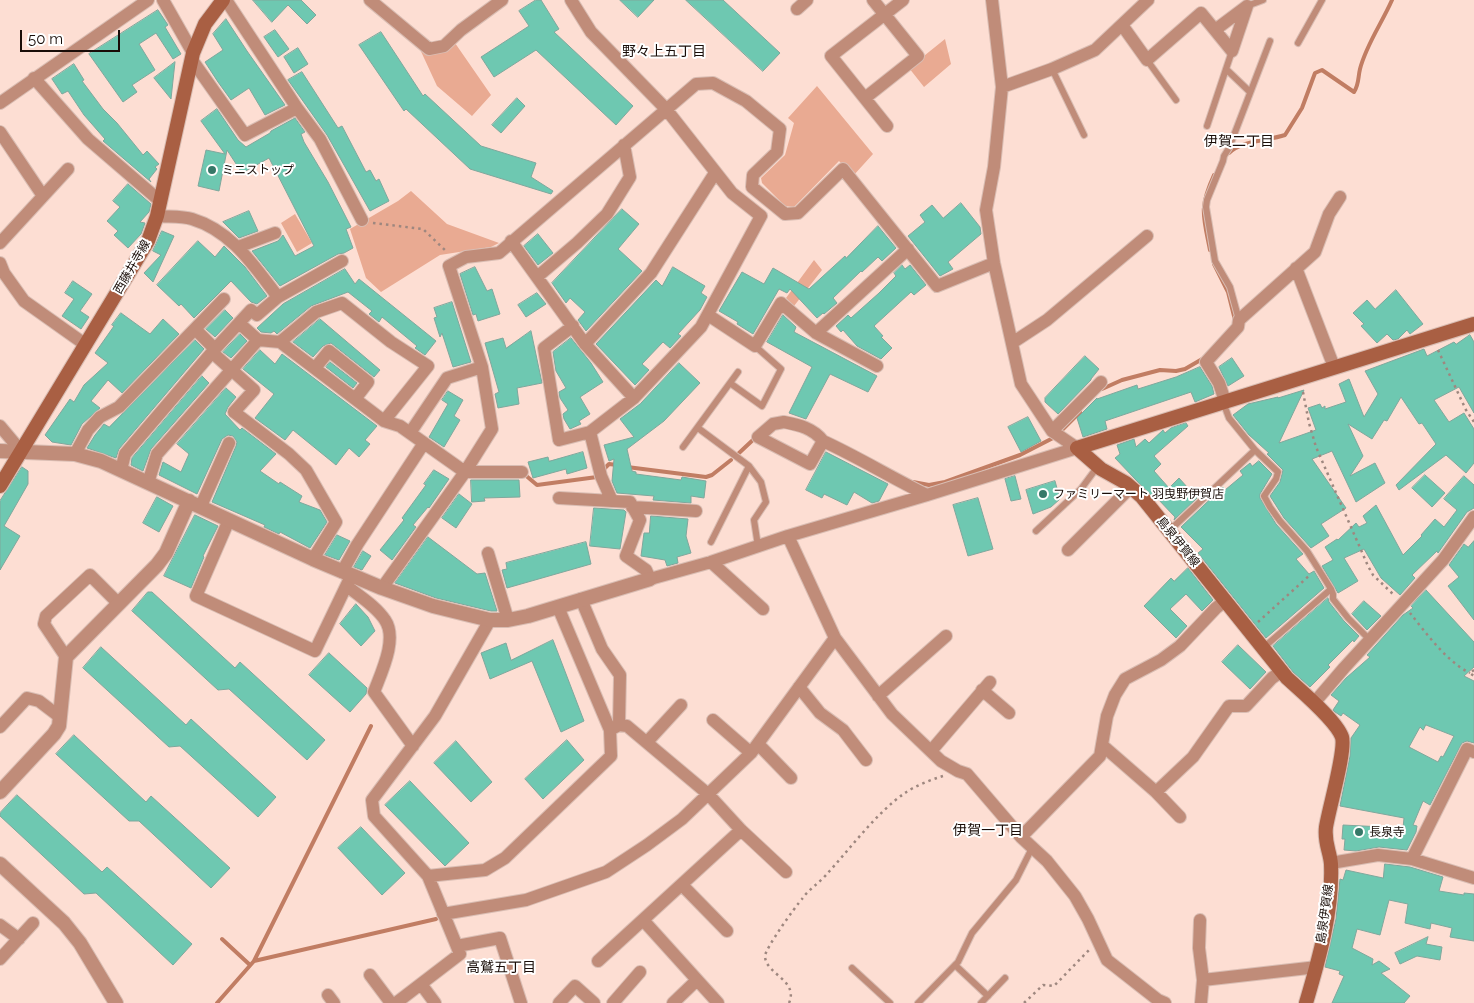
<!DOCTYPE html>
<meta charset="utf-8">
<style>
body{margin:0}
#map{position:relative;width:1474px;height:1003px;overflow:hidden;background:#fdded3;font-family:Raleway,sans-serif}
canvas{display:block}
.scale{position:absolute;left:20px;top:30px;width:100px;height:22px;box-sizing:border-box;border:2px solid #190d08;border-top:0;padding-left:6px;font-size:15px;line-height:18px;white-space:nowrap;color:#190d08;-webkit-text-stroke:4px #fff;paint-order:stroke}
</style>
<div id="map">
<canvas width="1474" height="1003"></canvas>
<div class="scale">50 m</div>
</div>
<script>
const context = document.querySelector('canvas').getContext('2d');
context.lineJoin = 'round';
function fillPath(path, color) { context.fillStyle = color; context.fill(path, 'evenodd'); }
function strokePath(path, color, width, dash) { context.strokeStyle = color; context.lineWidth = width; context.lineCap = dash ? 'butt' : 'round'; context.setLineDash(dash || []); context.stroke(path); }
function drawText(font, color, halo, rows, align = 'center') {
  context.font = font + ' Raleway,"Noto Sans JP",sans-serif'; context.lineWidth = 4; context.setLineDash([]); context.textBaseline = 'middle'; context.strokeStyle = halo; context.fillStyle = color; for (const [text, x, y, turn = 0] of rows) {
    context.save(); context.translate(x, y); context.rotate((+turn || 0) * Math.PI / 180); context.textAlign = isNaN(turn) ? turn : align; if (halo) context.strokeText(text, 0, 0); context.fillText(text, 0, 0); context.restore();
  }
}
fillPath(new Path2D(`
 M945 39 951 64 924 87 909 68Z
 M455 43 491 95 472 116 437 86 418 45Z
 M817 86 873 154 853 176 839 161 794 207 785 206 762 183 761 178 785 155 794 123 788 118Z
 M411 191 447 224 499 243 491 247 440 255 381 292 366 278 350 229 398 201Z
 M295 214 312 243 297 252 281 223Z
 M814 260 822 270 794 306 786 298Z`), '#e9aa92');
strokePath(new Path2D(`
 M1229 153C1243 140 1267 141 1285 135L1302 108 1315 73 1322 70 1354 92C1359 85 1358 77 1360 69 1366 45 1382 23 1392 0
 M1210 250C1203 215 1199 208 1214 175
 M1214 264 1228 292 1235 320
 M1102 389 1122 380 1160 370 1176 371 1185 369 1204 358
 M1062 430 1080 412
 M739 453 755 438
 M627 467 706 477 712 475 731 460
 M604 469 609 464 617 465
 M524 474 537 485 597 477
 M913 482 929 485 945 482 1020 455 1053 438
 M222 939 250 965
 M254 961 436 919
 M217 1003 254 961 371 726`), '#c17d63', 4);
const building = new Path2D(`
 M253 0H301L316 15 307 24 288 5 272 22Z
 M536 0H541L559 29 554 32 633 106 616 125 536 50 494 77 481 57 529 26 519 11Z
 M620 0H654L638 17Z
 M686 0H723L780 53 763 71Z
 M158 10 168 25 165 27 181 54 173 59 156 33 139 44 155 70 132 85 137 92 123 102 89 54Z
 M226 19 247 51 285 105 265 115 249 88 231 100 218 82 205 62 223 50 213 34Z
 M275 30 289 49 278 57 264 37Z
 M381 32 423 96 425 94 481 146 536 163 531 177 553 191 551 194 470 169 406 109 404 111 359 45Z
 M298 48 308 64 294 73 284 57Z
 M175 62 171 99 154 78Z
 M74 64 84 80 82 81 103 109 117 123 143 155 147 151 159 164 155 167 157 169 149 179 151 182 103 141 105 139 84 115 68 91 62 94 52 79Z
 M302 72 338 128 342 126 366 172 370 170 376 181 379 179 389 201 370 211 327 135 288 80Z
 M517 98 525 106 501 133 492 125Z
 M217 109 238 140 246 147 270 133 271 131 295 118 305 132 301 134 304 142 328 182 351 227 346 229 353 248 344 253 338 254 280 286 252 251 278 241 283 235 295 256 314 246 269 158 242 173 227 150 219 191 198 186 206 150 225 154 201 121Z
 M128 184 151 204 149 212 140 222 145 223 141 234 128 248 114 235 118 231 107 221 120 207 113 201Z
 M961 203 980 227 981 234 948 262 953 269 940 276 908 236 925 222 920 215 932 205 943 218Z
 M622 209 639 224 618 249 642 271 586 331 578 320 585 312 570 298 566 303 552 283Z
 M249 211 258 231 239 238 223 222Z
 M878 226 896 248 882 261 878 257 862 272 861 271 833 298 837 303 824 314 823 313 817 318 790 289 787 293 779 289 753 334 737 324 738 322 719 311 742 272 764 284 773 268 809 289 845 256 846 258Z
 M162 231 174 236 153 282 144 273 161 255 153 251Z
 M538 234 553 253 538 265 524 246Z
 M198 241 215 257 224 246 245 267 267 296 257 304 251 302 231 281 194 318 181 304 179 306 157 285Z
 M902 265 905 269 910 265 926 285 914 295 911 292 874 326 883 336 881 337 892 348 881 359 857 346 843 330 841 332 836 326 848 315 851 318 879 293 896 276 894 273Z
 M475 267 487 291 492 289 500 314 478 321 476 314 473 315 460 274Z
 M673 267 705 286 701 293 707 297 700 310 678 334 681 336 670 348 663 342 642 364 649 370 635 385 596 344 656 280 662 286Z
 M345 269 355 284 359 279 436 341 425 355 415 348 417 346 382 317 379 322 369 314 372 311 348 292 311 306 277 334 274 331 271 333 261 332 257 328 283 304Z
 M73 281 92 294 80 311 89 317 81 329 62 316 74 299 65 293Z
 M1396 290 1423 324 1410 334 1407 330 1398 339 1393 340 1387 334 1377 343 1361 326 1364 324 1353 313 1367 300 1375 309Z
 M537 293 546 304 526 317 518 305Z
 M452 302 471 362 453 367 442 333 440 337 434 318 437 317 434 308Z
 M225 310 233 318 215 337 206 329Z
 M121 313 150 334 163 319 179 334 122 393 108 380 91 401 100 408 82 424 71 445 52 442 45 435 70 399 74 402 84 385 108 363 95 353 114 326 112 325Z
 M783 315 796 327 794 332 877 376 868 392 830 374 806 419 789 413 812 367 767 342Z
 M320 319 380 370 374 377 331 343 323 346 313 357 293 342Z
 M531 331 542 383 517 388 519 404 498 408 495 394 499 392 485 343 503 338 506 348Z
 M240 334 247 341 231 358 223 352Z
 M1470 335 1474 342V413L1459 387 1434 400 1449 422 1464 413 1474 429V463L1466 473 1446 455 1399 490 1396 485 1436 444 1422 423 1419 424 1401 397 1387 421 1384 420 1372 439 1348 424 1363 456 1350 476 1375 463 1385 483 1356 502 1332 451 1312 459 1346 508 1321 524 1329 536 1311 548 1284 518 1270 496 1280 482 1283 470 1267 454 1269 453 1249 435 1233 415 1248 404 1278 397V398L1304 390 1279 443 1316 430 1308 408 1320 404 1322 408 1325 406V409L1346 402 1339 384 1349 379 1364 417 1378 394 1365 371 1424 349 1427 356 1454 342 1456 344Z
 M571 338 591 363 603 382 580 397 590 414 579 421 581 424 570 429 564 419 563 414 568 410 560 398 559 392 566 388 556 371 553 352Z
 M195 340 204 349 119 449 116 458 87 448 95 435 104 424 109 427Z
 M260 350 275 364 282 354 377 426 365 440 370 444 359 457 349 448 336 465 293 430 285 440 255 418 274 394 243 369Z
 M1085 356 1099 369 1091 379V380L1058 414 1045 402V398Z
 M1232 358 1244 376 1228 386 1219 367Z
 M330 362 357 383 353 388 326 367Z
 M679 363 700 383 664 421 627 449 632 471 636 472V474L681 480 682 477 706 481 704 498 691 496V503L653 500 654 496 617 493 612 481 614 459 609 461 604 445 634 437 620 419 640 404Z
 M1200 367 1212 386 1214 394 1195 402 1191 392 1105 421 1107 429 1083 437 1077 418 1097 398V399L1137 385 1138 389 1176 377Z
 M202 376 209 383 151 449 143 471 131 465 132 458Z
 M226 388 236 397 228 407 225 414 240 430 242 428 276 454 260 471 279 484 280 482 302 496 299 502 320 510 327 522 310 548 280 532 279 534 264 527 265 525 212 502 236 446 237 442 233 436 228 435 222 439 197 494 159 475 163 462 181 472 189 454 177 444Z
 M448 391 463 400 454 416 460 420 444 447 429 437 448 404 442 400Z
 M1028 417 1041 441 1021 452 1008 427Z
 M1186 423 1188 426 1154 456 1161 464 1154 471 1169 488 1179 478 1197 498 1174 520 1175 517 1157 498 1155 500 1115 458 1120 454 1117 445 1134 439 1136 447 1145 439 1149 443 1163 430 1165 433 1171 428Z
 M583 452 587 468 567 474 566 469 533 478 528 462 548 457 549 461Z
 M826 452 888 484 879 501 872 503 854 492 847 505 824 494 822 498 806 490Z
 M1259 461 1272 474 1260 494V498L1276 524 1303 554 1296 559 1309 574 1314 571 1324 588 1266 638 1198 553 1203 549 1181 527 1223 487 1225 490 1243 475 1240 471 1250 463 1252 466Z
 M22 467 28 471V484L4 526 20 536 0 570V501Z
 M434 470 449 479 429 508 428 507 413 525 416 527 392 560 380 550 404 520 402 518 426 485 424 484Z
 M1425 475 1445 493 1432 507 1412 488Z
 M1015 476 1021 499 1011 501 1005 479Z
 M1464 476 1474 485V508L1467 512 1438 553 1437 551 1412 575 1415 578 1400 595 1381 578 1364 549 1344 558 1358 581 1338 593 1322 566 1333 560 1325 547 1337 539 1338 540 1356 523 1359 527 1367 523 1363 516 1376 505 1403 555 1422 536 1421 535 1435 519 1444 527 1457 510 1444 499Z
 M471 480H519L520 497 484 498 485 501 472 502Z
 M1055 481 1060 499 1051 507 1033 514 1026 490Z
 M459 494 472 504 456 528 442 518Z
 M157 497 173 506 159 532 143 523Z
 M978 498 993 549 968 556 953 505Z
 M594 508 624 510 626 512 620 549 590 546Z
 M195 515 218 526 203 556 204 557 191 588 164 576Z
 M651 516 688 519 686 536 691 553 677 557 678 563 667 566 665 560 641 556 644 533H649Z
 M337 535 350 541 339 560 325 555Z
 M428 537 477 574 485 573 497 611H491L436 598 395 583Z
 M1474 541V620L1448 586 1459 577 1449 565 1464 544 1468 547Z
 M586 542 591 564 507 588 502 570 507 569 506 563Z
 M363 551 371 556 362 570 354 567Z
 M1188 568 1213 600 1202 611 1186 594 1170 609 1187 626 1176 638 1144 606 1171 578 1174 581Z
 M1426 590 1474 642V667L1464 676 1474 681V743L1467 741 1462 743 1430 805 1423 801 1413 825 1417 826 1416 832 1407 850 1379 847 1356 851 1344 850 1345 839H1342L1343 825 1403 828 1404 818 1340 806 1350 756 1351 738 1360 725 1343 713 1341 716 1335 712 1333 710 1339 701 1331 695 1346 678 1370 657 1367 655 1403 615 1413 608 1411 606ZM1426 725 1454 736 1443 757 1441 756 1438 762 1409 747 1420 727 1423 730Z
 M148 592H152L235 668 240 662 325 740 307 760 229 689 218 690 132 611Z
 M1328 598 1329 602 1344 621 1359 636 1354 642 1353 640 1328 665 1330 667 1310 687 1293 672 1273 646Z
 M1364 601 1381 616 1367 630 1352 614Z
 M356 604 368 617 375 631 361 646 340 624Z
 M553 640 584 721 561 732 532 661 490 679 481 653 506 643 511 660Z
 M1238 645 1266 672 1250 689 1222 662Z
 M101 647 186 725 191 719 276 797 258 817 180 746 169 747 83 668Z
 M329 653 367 688 366 694 350 712 309 675Z
 M74 735 146 802 151 796 230 868 211 888 139 821H129L56 754Z
 M567 740 584 760 543 799 525 779Z
 M456 741 492 782 471 802 434 763Z
 M410 781 469 843 445 866 385 805Z
 M17 795 102 872 107 867 192 944 173 965 96 893 84 894 0 816V813Z
 M361 827 405 873 382 895 338 848Z
 M1385 864 1410 867 1443 877 1439 891 1464 895V893L1474 894V941L1450 937 1452 928 1431 923 1430 929 1405 923 1408 904 1389 900 1380 935 1357 929 1352 948 1373 959 1372 965 1379 961 1390 969 1381 973 1410 996 1404 1003H1332L1344 976 1339 974 1340 971 1325 967 1336 919 1340 879 1343 880 1346 870 1383 878Z
 M1428 937 1426 944 1442 947 1440 960 1417 956 1400 964 1395 953Z`);
fillPath(building, '#6ec8b1');
strokePath(building, '#7fa79c', 1);
const service = new Path2D(`
 M1247 6 1263 0
 M1298 43 1322 0
 M1147 60 1176 100
 M1052 69 1084 135
 M1226 69 1250 92
 M1207 126 1232 51
 M1239 320 1230 287 1215 261 1206 207 1207 200 1223 161 1224 156 1229 148 1270 41
 M730 383 762 406 781 369 755 346
 M698 428 749 466 761 482 766 502 754 520 758 546
 M683 447 738 372
 M1255 450 1278 472 1276 479 1264 496 1270 507 1280 521 1307 551 1331 589 1333 594V599L1348 618 1370 640
 M1036 531 1081 489 1098 466
 M1169 531 1255 450 1229 418 1223 402
 M711 542 749 466
 M1263 648 1331 589
 M955 965 988 996
 M852 968 890 1003
 M918 1003 958 962 972 933 1016 880 1032 848
 M981 1003 1005 978`);
const minor = new Path2D(`
 M163 0 193 53
 M226 0 297 108 320 139 362 220
 M370 0 429 49 444 46 461 30 502 0
 M571 0 591 32 666 109 732 193 761 216 701 327 634 398 590 432 559 440 544 348 573 326
 M992 0 1002 87 994 167 986 210 994 263 1021 384 1052 431 1077 448
 M797 9 807 0
 M1122 25 1147 60 1201 13 1232 51
 M1215 30 1247 6
 M1232 51 1247 6
 M192 60 245 135 297 108
 M34 78 88 139 160 201
 M1002 87 1052 69 1095 50 1148 0
 M865 98 918 56 873 0
 M0 103 148 0
 M887 126 831 56 903 0
 M0 132 43 196
 M157 216C168 217 182 216 192 219 232 231 254 266 278 297
 M511 241 585 344 634 398
 M0 243 68 169
 M238 247 275 233
 M0 263 4 273 24 301 86 345
 M1296 268 1334 367
 M537 277 577 243 607 214 630 177 624 145
 M708 315 755 346 781 303 816 333 877 366
 M239 323 258 340
 M195 329 213 347 215 355 254 390 234 412 289 454 306 470 336 522 313 559
 M816 333 908 249
 M280 342 316 312 342 303 391 342 428 366 384 421
 M1012 343 1047 320 1147 236
 M585 344 651 273 715 173
 M315 368 329 351 368 382 355 399
 M1225 401 1219 383 1206 362 1238 327 1239 320 1315 252 1329 214 1340 197
 M784 422C799 425 813 428 823 441L810 464 758 437 773 424Z
 M0 426 21 451
 M1052 431 1101 382
 M590 432 601 476 612 501
 M410 433 447 378 482 367
 M823 441C858 457 892 478 927 495
 M75 454 88 430 100 417 119 407 224 299
 M121 470 125 454 214 350 251 310 257 315 278 297 342 261
 M148 483 157 454 258 340 280 342 384 421 400 426 465 472H522
 M559 498 630 502 640 520 626 556 646 570 650 579 711 562 788 536 927 495 1077 448
 M201 506 229 443
 M632 507 696 511
 M229 520 196 596 315 651 351 576
 M788 536 835 638 892 714 941 761 958 771 967 774 1021 837 1047 861 1075 896 1088 919 1107 960 1158 1000 1165 1003
 M1068 550 1131 487
 M488 553 508 620
 M711 562 763 609
 M342 572 357 545 424 443
 M347 586C359 596 376 606 385 620 398 639 381 673 374 692L413 746
 M382 588 465 472 492 429 482 367 449 266 466 257 499 253 696 84 713 83 746 101 780 129 777 152 753 175 752 187 785 214 798 213 843 169 937 286 994 263
 M581 599 602 649 620 675 619 725
 M490 620 435 716 372 800 374 816 428 876 485 870 505 858 611 756 610 730 558 607
 M66 657 44 624 46 616 90 575 119 604
 M799 687 820 713 843 730 866 760
 M982 690 1009 713
 M878 696 946 636
 M1314 703 1344 668 1443 560 1474 517
 M713 720 751 753
 M0 727 27 698 39 701 60 717
 M610 730 619 725 627 726 708 794 741 830 786 872
 M647 742 681 705
 M758 744 791 778
 M1102 745 1156 792 1180 817
 M931 751 990 682
 M1156 792 1193 757 1229 706H1246L1272 678 1282 671
 M1021 837 1100 756 1107 716 1115 695 1125 679 1161 660 1180 646 1216 608 1225 601
 M1412 859 1467 749 1474 752
 M1331 863 1378 855 1412 859 1474 878
 M682 885 727 931
 M443 914 526 900 606 872 647 845 682 819 751 753 835 638
 M643 920 718 1003
 M1200 920 1199 948 1203 980
 M0 925 19 939
 M457 946 500 938 521 1003
 M0 959 33 923
 M598 961 741 830
 M370 975 391 1003
 M421 984 435 1003
 M328 995 334 1003
 M396 1003 460 954 428 876
 M559 1003 575 986 594 1003
 M613 1003 640 972
 M673 1003 697 980
 M1201 1003 1203 980 1317 967`);
const tertiary = new Path2D(`
 M0 451 75 454 101 461 313 559 382 588 433 606 490 620H508L528 616 650 579
 M0 792 54 734 59 726 66 657 157 565 166 553 189 501
 M0 864 64 923 80 943 116 1003`);
const secondary = new Path2D(`
 M1077 448 1101 469 1126 483 1142 497 1287 678C1301 691 1336 720 1342 737 1346 751 1329 808 1326 827 1324 843 1330 851 1331 864 1333 911 1319 959 1306 1003
 M1077 448 1474 324
 M0 486 148 241 157 216 193 53 205 24 223 0`);
strokePath(service, '#d9bdb3', 8);
strokePath(minor, '#d9bdb3', 14);
strokePath(tertiary, '#d9bdb3', 16);
strokePath(secondary, '#d9bdb3', 16);
strokePath(new Path2D(`
 M373 223 423 229 447 252
 M1438 350 1466 410 1474 422
 M1303 392 1309 423 1316 447 1368 566 1373 575 1395 596
 M1410 613C1426 633 1447 662 1470 673
 M1258 622 1311 574
 M1474 670 1470 673 1474 676
 M789 1003C799 980 765 974 765 956 765 949 795 907 802 899 808 890 818 884 826 875 849 850 877 812 905 793 915 786 930 780 943 776
 M1024 1003 1043 985 1054 986 1089 950`), '#9e877f', 2.5, [2.5, 4]);
strokePath(service, '#c08c79', 6);
strokePath(minor, '#c08c79', 12);
strokePath(tertiary, '#c08c79', 14);
strokePath(secondary, '#a95f43', 14);
for (const [x, y, r, color] of [
 [212,170,5,"#367868"],
 [1043,494,5,"#367868"],
 [1359,832,5,"#367868"]
]) { const dot = new Path2D(); dot.arc(x, y, r, 0, 2 * Math.PI); context.fillStyle = color; context.fill(dot); strokePath(dot, '#fff', 2); }
drawText('12px', '#190d08', '#fff', [
 ["ミニストップ",222,170],
 ["ファミリーマート 羽曳野伊賀店",1053,494],
 ["長泉寺",1369,832]
], 'left');
drawText('12px', '#190d08', '#fff', [
 ["西藤井寺線",132,267,-60],
 ["島泉伊賀線",1178,542,51],
 ["島泉伊賀線",1325,914,-82]
]);
drawText('14px', '#190d08', '#fff', [
 ["野々上五丁目",664,52],
 ["伊賀二丁目",1239,142],
 ["伊賀一丁目",988,831],
 ["高鷲五丁目",501,968]
]);
</script>
